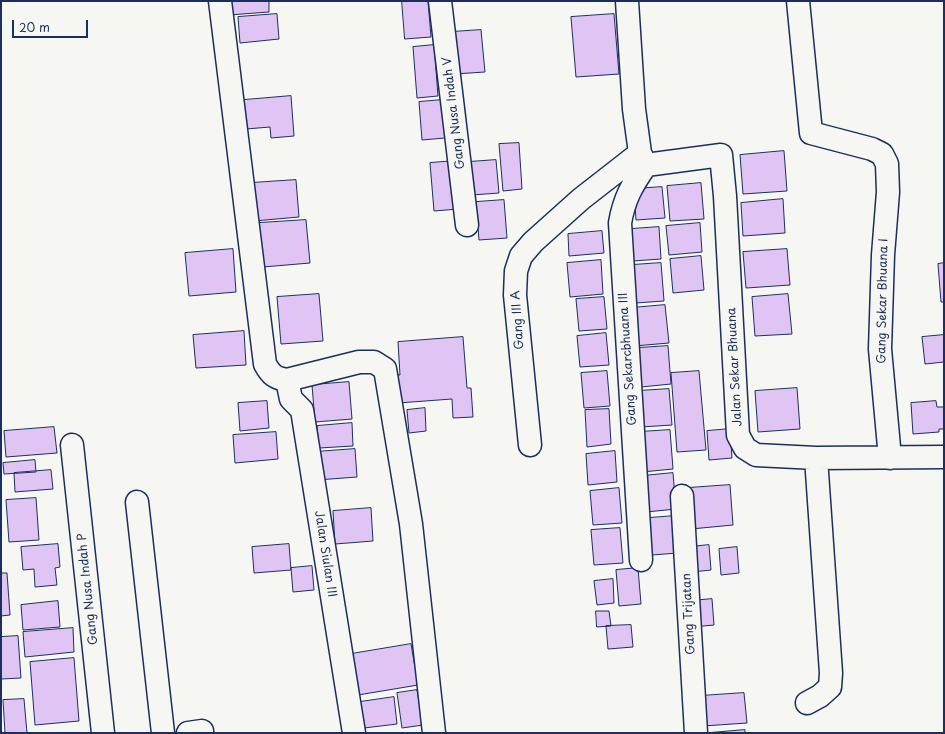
<!DOCTYPE html>
<style>
body{margin:0}
#map{position:relative;width:945px;height:734px;overflow:hidden;background:#f6f6f2;font-family:"Playpen Sans",sans-serif}
canvas{display:block}
.frame{position:absolute;inset:0;border:2px solid #1b2f5e;pointer-events:none}
.scale{position:absolute;left:12px;top:20px;width:76px;height:18px;box-sizing:border-box;border:2px solid #1b2f5e;border-top:0;padding-left:5px;font-size:12px;line-height:14px;white-space:nowrap;color:#1b2f5e;-webkit-text-stroke:3px #f6f6f2;paint-order:stroke}
</style>
<div id="map">
<canvas width="945" height="734"></canvas>
<div class="frame"></div>
<div class="scale">20 m</div>
</div>
<script>
const context = document.querySelector('canvas').getContext('2d');
context.lineJoin = 'round';
function fillPath(path, color) { context.fillStyle = color; context.fill(path, 'evenodd'); }
function strokePath(path, color, width, dash) { context.strokeStyle = color; context.lineWidth = width; context.lineCap = dash ? 'butt' : 'round'; context.setLineDash(dash || []); context.stroke(path); }
function drawText(font, color, halo, rows, align = 'center') {
  context.font = font + ' "Playpen Sans",sans-serif'; context.lineWidth = 3.5; context.setLineDash([]); context.textBaseline = 'middle'; context.strokeStyle = halo; context.fillStyle = color; for (const [text, x, y, turn = 0] of rows) {
    context.save(); context.translate(x, y); context.rotate((+turn || 0) * Math.PI / 180); context.textAlign = isNaN(turn) ? turn : align; if (halo) context.strokeText(text, 0, 0); context.fillText(text, 0, 0); context.restore();
  }
}
const building = new Path2D(`
 M228 1H269V12L229 15Z
 M402 1H428L431 37 405 39Z
 M277 14 279 39 240 43 238 17Z
 M614 14 619 74 576 77 571 17Z
 M481 30 485 72 454 74 451 32Z
 M434 45 438 96 417 98 413 47Z
 M291 96 294 136 271 138 270 127 246 129 244 100Z
 M442 100 445 138 422 140 419 102Z
 M519 143 522 189 503 191 499 144Z
 M784 151 787 191 743 194 740 155Z
 M496 160 499 193 472 195 469 162Z
 M455 161 458 209 434 211 430 163Z
 M296 180 299 217 254 221 251 183Z
 M701 183 704 219 670 221 667 186Z
 M662 187 665 218 636 220 634 189Z
 M783 199 785 233 743 236 741 203Z
 M504 200 507 238 479 240 476 202Z
 M306 220 310 263 263 267 259 223Z
 M700 223 702 252 669 255 666 226Z
 M659 227 661 259 633 261 631 229Z
 M602 231 604 253 569 256 568 234Z
 M233 249 236 292 189 296 185 253Z
 M787 249 790 285 746 288 743 252Z
 M701 256 704 290 673 293 670 259Z
 M601 260 603 294 570 297 567 263Z
 M661 263 664 301 635 303 632 265Z
 M944 263V302H941L938 264Z
 M319 294 323 341 281 344 277 297Z
 M788 294 792 334 755 336 752 297Z
 M604 297 607 329 579 331 576 299Z
 M665 305 669 343 634 346 631 308Z
 M244 331 246 365 196 368 193 335Z
 M606 333 609 365 580 367 577 336Z
 M944 335V362L925 364 922 337Z
 M463 337 467 388H471L473 417 453 418 452 399 398 403 396 375H400L398 342Z
 M668 346 671 384 641 387 638 348Z
 M607 371 610 406 584 408 581 373Z
 M699 371 706 450 677 452 671 373Z
 M349 382 352 419 315 422 312 385Z
 M797 388 800 429 758 432 755 391Z
 M669 389 672 425 641 427 638 391Z
 M267 401 269 428 240 431 238 403Z
 M936 401 937 407H944V429H939V432L913 434 911 403Z
 M425 408 426 431 409 433 407 410Z
 M609 409 611 444 587 447 585 410Z
 M352 423 353 446 319 448 317 426Z
 M54 427 57 453 6 457 4 431Z
 M730 429 732 458 709 460 707 431Z
 M670 430 673 469 642 472 639 432Z
 M276 432 278 459 235 463 233 435Z
 M355 449 357 477 317 480 315 452Z
 M615 451 617 482 588 485 586 454Z
 M35 460 36 472 4 474 3 463Z
 M51 470 53 489 15 492 14 473Z
 M673 473 676 509 646 512 643 476Z
 M730 485 733 525 691 529 688 488Z
 M619 488 622 523 593 525 590 491Z
 M36 498 39 540 9 542 6 500Z
 M371 508 373 541 335 544 333 511Z
 M675 516 678 553 652 555 649 518Z
 M620 528 623 563 594 565 591 530Z
 M58 544 60 567 55 568 57 585 35 587 34 569 23 570 21 547Z
 M289 544 291 570 254 573 252 547Z
 M709 545 711 570 692 572 690 547Z
 M737 547 739 573 721 575 719 549Z
 M312 566 314 590 293 592 291 568Z
 M638 568 641 604 619 606 616 570Z
 M1 573H7L10 615 1 616Z
 M613 579 614 603 597 605 594 581Z
 M712 599 714 625 693 627 691 601Z
 M58 601 60 627 23 630 21 605Z
 M596 611H609L611 626 597 627Z
 M631 625 633 647 608 649 606 626Z
 M73 628 74 652 25 657 23 632Z
 M18 636 21 678 1 679V637Z
 M411 644 418 685 358 695 351 654Z
 M74 658 79 721 35 725 30 662Z
 M417 690 423 725 402 728 397 693Z
 M744 693 747 723 703 726 700 696Z
 M394 697 397 724 364 728 360 702Z
 M24 699 27 733H5L3 700Z
 M745 730V733H705Z`);
fillPath(building, '#e0c5f4');
strokePath(building, '#1b2f5e', 1);
const street = new Path2D(`
 M220 1 265 364C271 375 275 378 287 380L359 362H374L385 369 411 524 434 733
 M440 1 467 225
 M627 1 634 109 640 153 646 165
 M798 1 811 133 872 149 882 154 887 164 888 192 883 255 880 349 890 458
 M646 165 721 155 725 196 738 435 745 448 756 455 816 458 944 457
 M287 380 291 399 302 410 354 733
 M72 445 103 733
 M530 445 515 295 516 271 521 256 533 242 581 199 640 153
 M682 496 696 733
 M137 502 163 733
 M641 560 620 223C624 199 632 185 646 165
 M807 703 820 696 830 687 831 673 816 458
 M188 733 202 731`);
strokePath(street, '#1b2f5e', 25);
strokePath(street, '#f6f6f2', 22);
drawText('12px', '#1b2f5e', '#f6f6f2', [
 ["Gang Nusa Indah V",454,113,-97],
 ["Gang Sekar Bhuana I",883,301,-89],
 ["Gang III A",518,320,-94],
 ["Gang Sekarcbhuana III",628,359,-94],
 ["Jalan Sekar Bhuana",735,367,-93],
 ["Jalan Siulan III",325,554,81],
 ["Gang Nusa Indah P",88,589,-96],
 ["Gang Trijatan",689,614,-93]
]);
</script>
